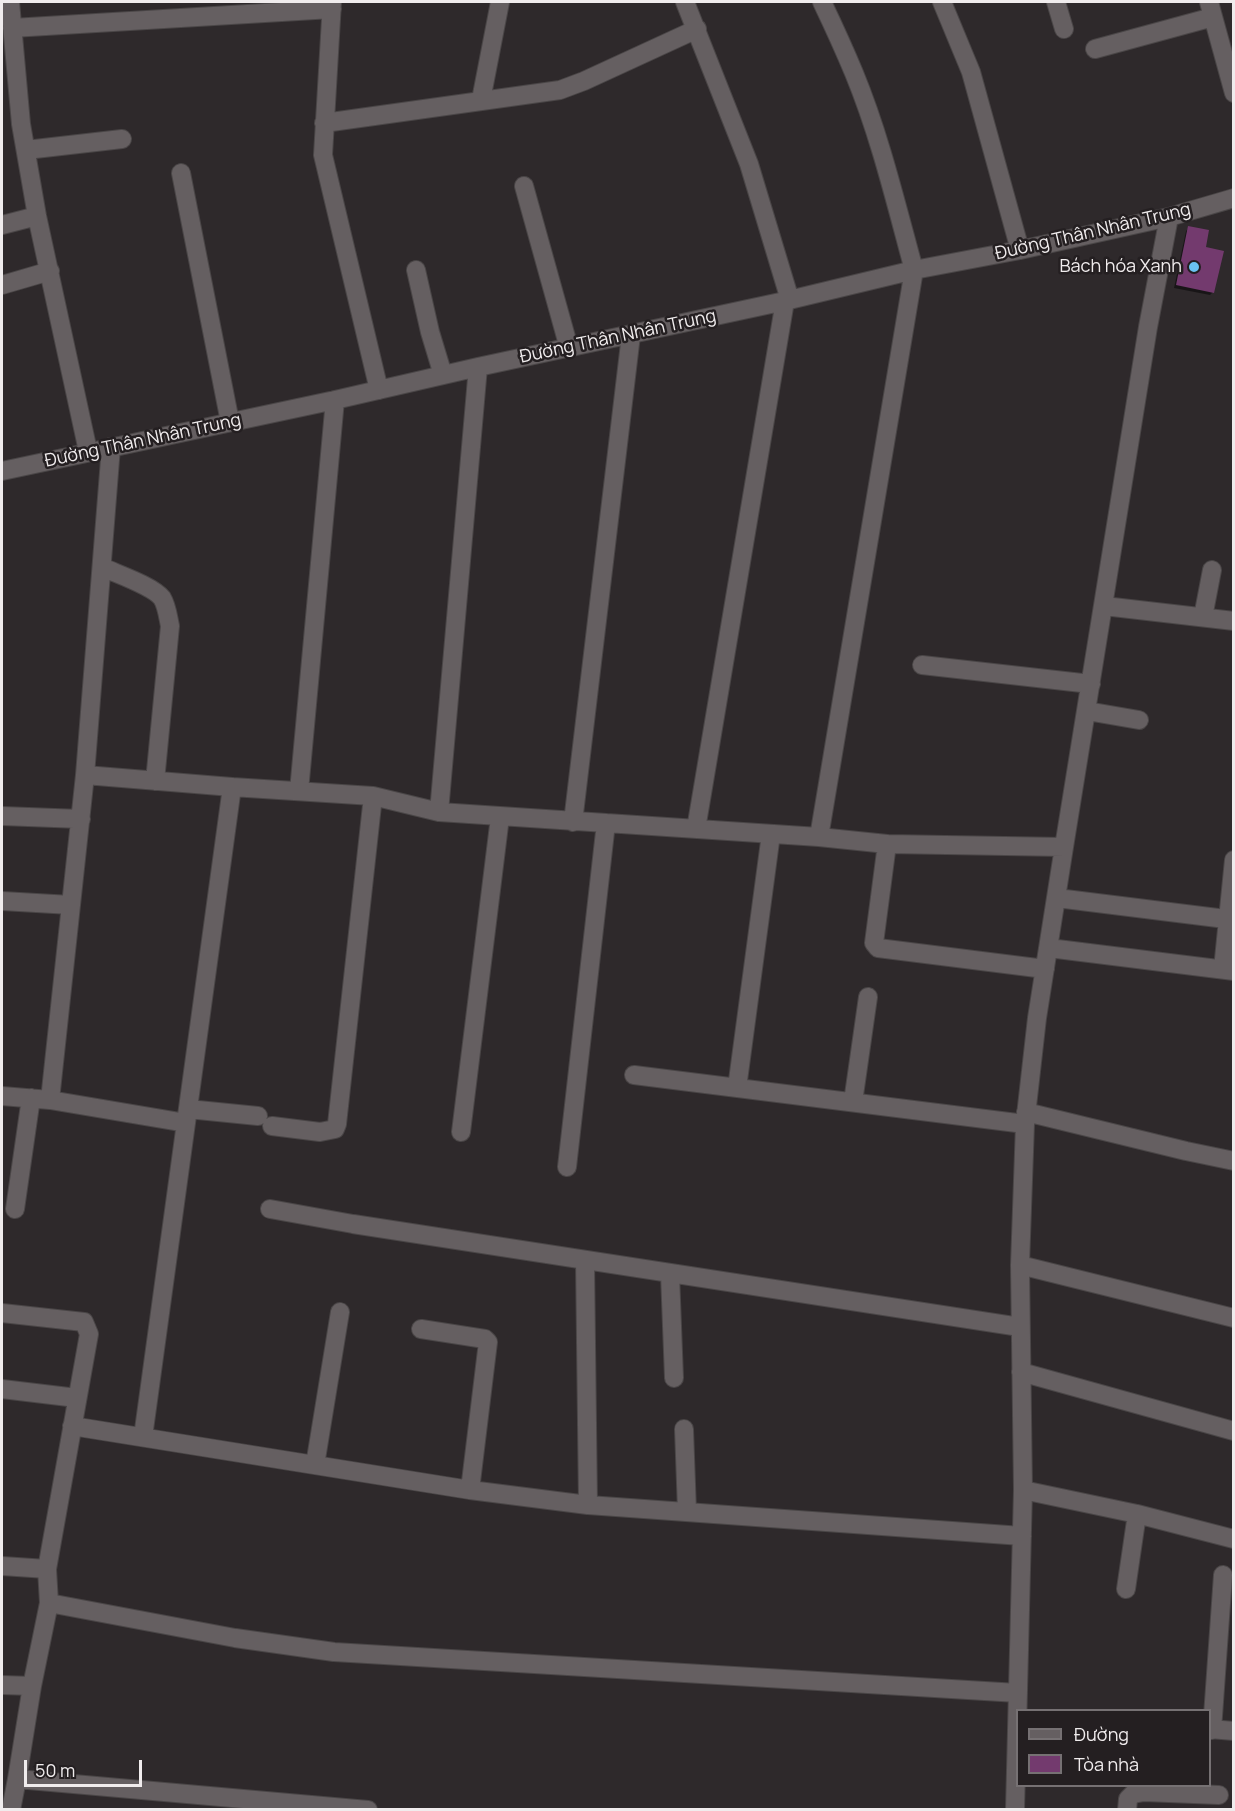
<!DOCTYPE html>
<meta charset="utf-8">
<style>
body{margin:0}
#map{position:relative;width:1235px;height:1811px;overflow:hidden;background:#2e292b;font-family:Manrope,sans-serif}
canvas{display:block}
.frame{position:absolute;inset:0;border:3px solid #f0eced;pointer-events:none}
.legend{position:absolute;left:1016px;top:1709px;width:195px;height:78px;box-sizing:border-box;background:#241f21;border:2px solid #767173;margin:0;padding:8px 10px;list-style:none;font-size:18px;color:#f0eced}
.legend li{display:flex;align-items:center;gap:12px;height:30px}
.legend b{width:30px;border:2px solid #767173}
.scale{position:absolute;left:24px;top:1760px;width:118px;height:27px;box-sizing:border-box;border:3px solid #f0eced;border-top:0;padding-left:8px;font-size:18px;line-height:21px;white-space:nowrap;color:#f0eced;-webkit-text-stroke:4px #241f21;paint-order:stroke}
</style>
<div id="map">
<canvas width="1235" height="1811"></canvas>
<div class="frame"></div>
<ul class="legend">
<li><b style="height:8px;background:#655f61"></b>Đường</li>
<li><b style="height:16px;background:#733a6e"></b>Tòa nhà</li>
</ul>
<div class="scale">50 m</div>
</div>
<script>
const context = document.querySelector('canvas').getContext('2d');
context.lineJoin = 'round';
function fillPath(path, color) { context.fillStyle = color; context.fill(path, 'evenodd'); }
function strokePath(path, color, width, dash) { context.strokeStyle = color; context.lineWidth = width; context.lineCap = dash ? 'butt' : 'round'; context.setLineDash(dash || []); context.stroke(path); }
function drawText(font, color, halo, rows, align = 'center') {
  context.font = font + ' Manrope,sans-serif'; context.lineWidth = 5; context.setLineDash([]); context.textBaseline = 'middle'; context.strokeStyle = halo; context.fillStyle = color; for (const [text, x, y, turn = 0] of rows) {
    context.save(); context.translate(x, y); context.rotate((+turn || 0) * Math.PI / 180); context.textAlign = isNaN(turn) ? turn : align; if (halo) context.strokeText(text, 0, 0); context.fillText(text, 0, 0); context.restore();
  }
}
fillPath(new Path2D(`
 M1189 228 1204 248 1213 292 1210 295 1174 288 1186 231Z`), '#0007');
fillPath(new Path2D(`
 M1188 226 1209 230 1206 247 1224 251 1214 293 1176 285Z`), '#733a6e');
const minor = new Path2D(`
 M10 2 21 124 37 216 88 451
 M332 2 323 155 379 390
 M685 2 749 164 790 300
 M942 2 971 72 1020 250
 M1056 2 1064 29
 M1209 2 1234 93
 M12 28 332 9
 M1095 49 1213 17
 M481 100 500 2
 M324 123 560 90 584 81 697 29
 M26 150 122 139
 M181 173 230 422
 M524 186 569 348
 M2 225 37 216
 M416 270 430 332 443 375
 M2 285 50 271
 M2 471 335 400 478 367 785 301 914 270 1020 250 1169 217 1234 198
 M102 567C117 574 153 586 162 598 167 606 168 617 170 626L155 781
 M1104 606 1234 621
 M1203 617 1212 570
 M922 665 1091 684
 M1087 711 1139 720
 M85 775 232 787 373 796 439 812 819 837 887 844 1064 847
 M299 791 335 400
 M439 812 478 367
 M2 816 81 819
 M573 822 631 335
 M696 829 785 301
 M819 837 914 270C896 204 880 136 854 73 844 49 833 25 822 2
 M887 844 874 943 878 948 1045 969
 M1057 898 1234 920
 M2 901 71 905
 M1049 948 1234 971
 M1223 969 1234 860
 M634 1075 1025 1124
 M737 1088 771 834
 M2 1096 50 1100 186 1123
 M50 1100 85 775 111 447
 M853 1102 868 997
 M188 1109 258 1116
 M1026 1112 1186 1151 1234 1161
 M272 1126 320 1132 335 1129 337 1124 373 796
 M461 1132 500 817
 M567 1167 606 823
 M15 1209 31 1098
 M270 1209 353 1224 1020 1327
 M585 1260 588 1505
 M1020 1265 1234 1318
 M670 1274 674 1378
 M2 1313 84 1322 89 1334 47 1569 49 1603 32 1686 17 1779 368 1810
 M421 1329 485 1339 488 1342 470 1490
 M1021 1372 1234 1431
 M2 1389 77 1398
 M72 1426 470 1490 588 1505 1022 1536
 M684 1429 687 1511
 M143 1437 232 787
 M315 1465 340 1312
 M1023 1490 1137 1514 1234 1539
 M2 1566 47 1569
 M1126 1589 1137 1514
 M49 1603 235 1638 334 1652 1018 1693
 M2 1685 32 1686
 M1210 1729 1234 1731
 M1212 1730 1223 1575
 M11 1810 17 1779
 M1015 1810 1023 1490 1020 1265 1025 1124 1037 1018 1064 847 1148 327 1169 217
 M1127 1810 1128 1799 1133 1794 1144 1792 1219 1795`);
strokePath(minor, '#4a4647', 20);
strokePath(minor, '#655f61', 18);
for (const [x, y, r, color] of [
 [1194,267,6,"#6ac3f1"]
]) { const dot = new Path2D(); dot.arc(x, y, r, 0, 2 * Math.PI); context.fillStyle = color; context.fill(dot); strokePath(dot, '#241f21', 2); }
drawText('18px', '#f0eced', '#241f21', [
 ["Đường Thân Nhân Trung",1093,232,-13],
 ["Đường Thân Nhân Trung",618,337,-12],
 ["Đường Thân Nhân Trung",143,441,-12]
]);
drawText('18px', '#f0eced', '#241f21', [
 ["Bách hóa Xanh",1182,267]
], 'right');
</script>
